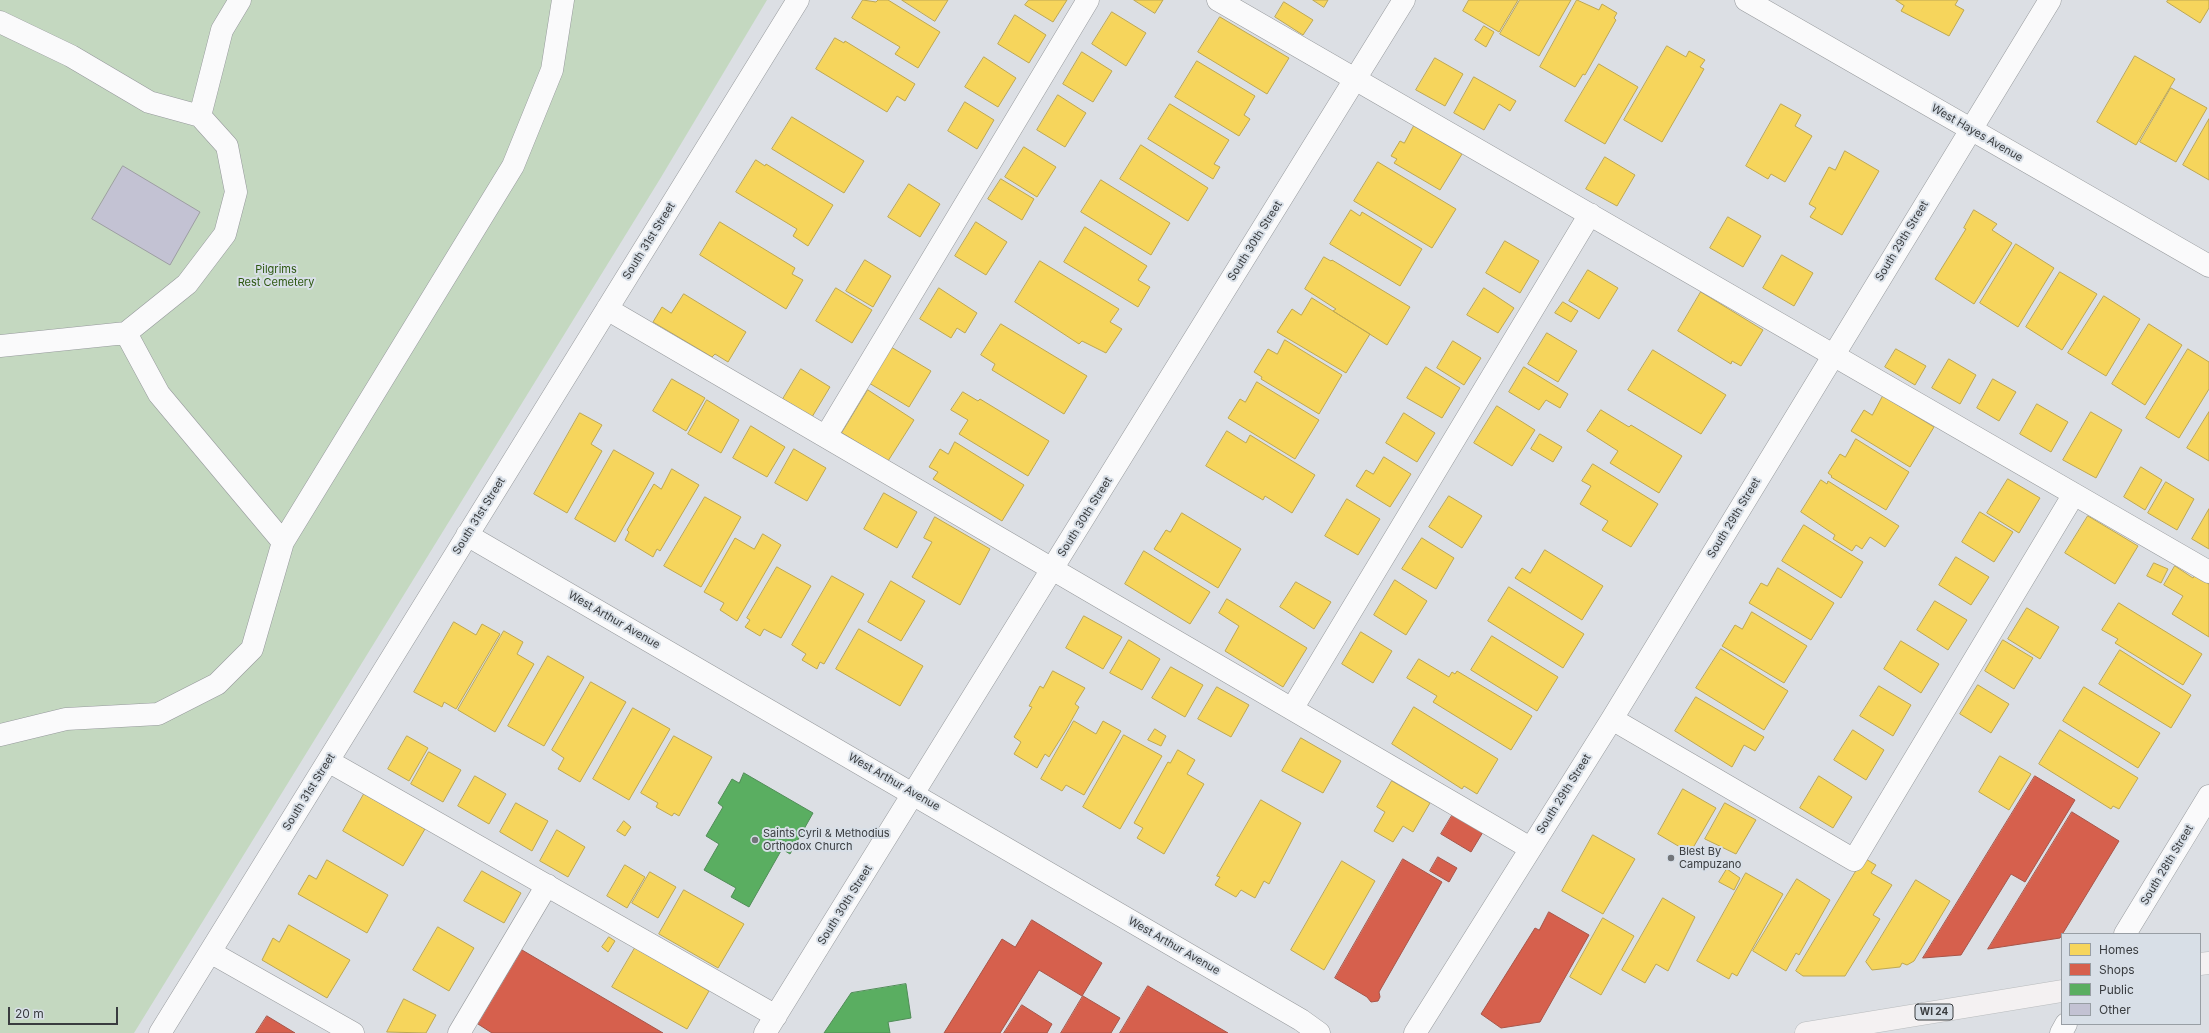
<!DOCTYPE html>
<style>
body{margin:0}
#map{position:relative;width:2209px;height:1033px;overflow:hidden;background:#dcdfe4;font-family:Inter,sans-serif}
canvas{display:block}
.legend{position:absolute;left:2061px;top:933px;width:140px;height:92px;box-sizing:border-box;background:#d8dfe7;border:1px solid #989ea4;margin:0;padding:5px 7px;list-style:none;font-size:12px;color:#393c3f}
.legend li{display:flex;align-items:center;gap:8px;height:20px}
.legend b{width:20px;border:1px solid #989ea4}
.scale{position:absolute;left:8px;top:1007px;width:110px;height:18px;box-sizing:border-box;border:2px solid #393c3f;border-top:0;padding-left:5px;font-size:12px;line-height:14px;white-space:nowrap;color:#393c3f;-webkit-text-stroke:3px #d8dfe7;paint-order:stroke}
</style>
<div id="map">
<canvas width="2209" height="1033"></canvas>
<ul class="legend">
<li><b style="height:11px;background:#f6d55c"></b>Homes</li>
<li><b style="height:11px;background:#d6604d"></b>Shops</li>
<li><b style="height:11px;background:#5aae61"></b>Public</li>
<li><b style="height:11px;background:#c3c2d3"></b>Other</li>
</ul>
<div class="scale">20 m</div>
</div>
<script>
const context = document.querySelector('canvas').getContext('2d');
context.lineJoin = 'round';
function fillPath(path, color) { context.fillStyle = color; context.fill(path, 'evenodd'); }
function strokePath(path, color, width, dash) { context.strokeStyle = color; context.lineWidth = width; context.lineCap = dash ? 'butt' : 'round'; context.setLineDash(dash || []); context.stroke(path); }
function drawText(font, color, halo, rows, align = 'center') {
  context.font = font + ' Inter,sans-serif'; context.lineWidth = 4; context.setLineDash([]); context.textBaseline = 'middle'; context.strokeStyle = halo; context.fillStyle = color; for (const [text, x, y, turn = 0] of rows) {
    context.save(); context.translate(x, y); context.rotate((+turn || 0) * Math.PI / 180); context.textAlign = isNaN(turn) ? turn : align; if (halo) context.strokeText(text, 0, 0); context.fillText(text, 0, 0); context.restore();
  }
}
fillPath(new Path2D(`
 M0 0H767L660 179 134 1033H0Z`), '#c4d8c0');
const homes = new Path2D(`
 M863 0 876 2 878 0H888L940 32 918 68 895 54 900 47 852 18Z
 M902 0H948L935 21Z
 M1029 0H1067L1053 22 1025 5Z
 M1134 0H1163L1155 13Z
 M1313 0H1328L1324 7Z
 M1469 0H1518L1499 32 1463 11Z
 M1520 0H1571L1539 56 1500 34Z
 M1577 0 1599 10 1602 4 1617 13 1614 18 1616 20 1585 75 1583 74 1575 87 1540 67Z
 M1896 0H1958L1955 5 1964 10 1949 36 1901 11 1904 6Z
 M2168 0H2209V8L2200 23 2167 2Z
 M1284 2 1313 20 1303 35 1275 17Z
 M1112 12 1146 33 1126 66 1092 44Z
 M1015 15 1046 35 1029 63 998 44Z
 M1220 17 1289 58 1267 94 1198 52Z
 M1484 26 1494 32 1486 47 1475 40Z
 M835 38 844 43 845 41 915 84 905 101 897 96 887 112 816 69Z
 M1667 46 1686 57 1689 51 1705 60 1700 67 1704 69 1662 142 1624 120Z
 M1082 52 1112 71 1093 102 1063 84Z
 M2135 56 2175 79 2136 145 2097 122Z
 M984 57 1016 78 998 107 965 87Z
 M1435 58 1463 74 1445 106 1416 90Z
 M1197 61 1255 96 1244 115 1250 119 1239 136 1175 97Z
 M1599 64 1638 87 1605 144 1565 121Z
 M1474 77 1516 101 1510 111 1499 104 1484 130 1454 113Z
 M2171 88 2207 108 2176 162 2140 142Z
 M1058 95 1086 113 1065 147 1037 130Z
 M965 102 994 120 977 149 948 131Z
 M1170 104 1229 140 1214 164 1220 167 1213 179 1148 139Z
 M1781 104 1801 115 1795 126 1812 136 1785 182 1771 174 1768 179 1746 166Z
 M792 117 864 161 844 193 772 149Z
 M2209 119V180L2183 165Z
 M1414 126 1462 154 1440 190 1394 163 1397 159 1391 156 1400 141 1404 143Z
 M1141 145 1208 188 1188 221 1120 179Z
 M1024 147 1056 167 1037 197 1005 177Z
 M1845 151 1879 171 1842 235 1810 217 1816 208 1809 204 1829 167 1835 170Z
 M1605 157 1635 175 1617 206 1586 189Z
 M756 160 765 166 766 164 833 205 808 246 793 236 797 229 736 192Z
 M1378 162 1456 209 1432 248 1354 201Z
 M1001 179 1034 199 1022 220 988 199Z
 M1101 180 1170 223 1151 255 1081 212Z
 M909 184 940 204 920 237 888 217Z
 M1351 210 1360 216 1362 212 1422 249 1400 286 1330 244Z
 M1974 210 1997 224 1992 230 2012 243 1974 304 1935 279 1966 229 1964 228Z
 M1728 217 1761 236 1743 267 1710 248Z
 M720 222 795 268 792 274 803 280 786 309 700 255Z
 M976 222 1007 242 986 275 955 256Z
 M1085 227 1147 266 1138 280 1150 287 1138 307 1064 262Z
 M1505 241 1539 261 1520 293 1486 273Z
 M2016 244 2054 268 2018 327 1980 303Z
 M1782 255 1813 273 1794 306 1763 288Z
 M1324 257 1331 261 1332 260 1410 307 1387 345 1333 311 1336 309 1305 289Z
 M865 260 891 276 873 307 846 291Z
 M1040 261 1119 309 1110 322 1122 329 1106 353 1082 341 1079 344 1015 302Z
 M1588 270 1618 288 1599 319 1569 301Z
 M2060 272 2097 294 2062 350 2026 327Z
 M836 288 872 310 852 343 816 321Z
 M939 288 977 313 965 333 957 328 951 338 920 319Z
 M1484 288 1514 308 1498 333 1467 315Z
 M1701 292 1763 330 1741 366 1732 361 1731 364 1678 331Z
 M684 294 746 332 728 362 715 354 712 357 653 322 662 307 671 313Z
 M2104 296 2140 319 2106 376 2068 353Z
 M1312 298 1370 334 1346 373 1277 332 1292 309 1301 315Z
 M1563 302 1578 311 1571 322 1555 313Z
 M1001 324 1087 376 1064 414 992 370 995 364 981 355Z
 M2149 324 2182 345 2145 405 2112 384Z
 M1547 333 1577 351 1558 382 1528 364Z
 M1285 340 1342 375 1319 414 1261 379 1262 377 1254 372 1268 349 1277 354Z
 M1453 341 1481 358 1464 385 1437 368Z
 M891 347 931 371 909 407 869 383Z
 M1896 349 1926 366 1915 385 1885 367Z
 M2188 349 2209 362V389L2179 438 2146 418Z
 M1653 350 1726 395 1701 434 1628 390Z
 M1949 359 1976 375 1960 404 1932 388Z
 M1426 367 1460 388 1442 418 1407 398Z
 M1524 367 1568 394 1560 408 1546 400 1539 410 1509 392Z
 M801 369 830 387 812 417 783 399Z
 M672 379 705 398 686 431 653 411Z
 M1993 379 2016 392 1999 421 1977 408Z
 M1257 382 1319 420 1295 459 1228 418 1240 399 1245 402Z
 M868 390 914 420 888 461 842 433Z
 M963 392 978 401 980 399 1049 441 1028 476 959 434 968 420 951 410Z
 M1883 396 1934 427 1910 467 1851 431 1864 410 1872 415Z
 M707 400 739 420 721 453 688 434Z
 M2037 404 2068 422 2051 452 2020 434Z
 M1497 406 1535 430 1512 466 1474 443Z
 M1601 410 1629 427 1631 425 1682 456 1659 493 1610 463 1618 451 1587 431Z
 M2091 412 2122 430 2096 478 2063 460Z
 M2209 412V461L2187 448Z
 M580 413 602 425 591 444 602 451 567 513 534 494Z
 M1404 413 1435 433 1417 462 1386 443Z
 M751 426 785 447 767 477 733 458Z
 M1227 431 1246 443 1250 435 1315 475 1292 513 1265 496 1263 500 1206 466Z
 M1540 434 1562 447 1553 462 1531 449Z
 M1856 439 1909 472 1886 510 1831 477 1832 476 1828 473 1840 454 1845 457Z
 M955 442 1024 485 1002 521 933 479 938 472 929 467 940 449 948 454Z
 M794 449 826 468 807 501 775 483Z
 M614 450 654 473 615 542 575 519Z
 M1384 457 1411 474 1390 507 1356 486 1366 470 1373 474Z
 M1593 464 1658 504 1631 547 1602 530 1608 521 1580 504 1591 486 1582 481Z
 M2141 467 2162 480 2145 510 2124 497Z
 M672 469 699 485 660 551 657 549 653 557 625 540 629 532 627 530 654 484 661 489Z
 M2008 479 2040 498 2019 533 1987 513Z
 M1821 480 1827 484 1828 481 1899 526 1885 547 1870 537 1862 549 1856 545 1852 551 1833 539 1835 535 1801 512Z
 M2166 482 2194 499 2177 530 2148 513Z
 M884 493 917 512 897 548 864 529Z
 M1449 496 1482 516 1462 548 1429 527Z
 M705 497 741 517 701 587 664 566Z
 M1347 499 1380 519 1358 555 1325 536Z
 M2209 509V549L2192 539Z
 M1980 512 2013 532 1994 562 1962 542Z
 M1182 513 1241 549 1218 588 1154 549 1166 530 1170 532Z
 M2088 516 2138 546 2115 584 2065 553Z
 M935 517 990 549 960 605 912 577 932 542 924 538Z
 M1804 525 1863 562 1841 598 1782 561Z
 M763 534 781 545 737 621 720 610 724 603 704 592 735 538 754 549Z
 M1422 538 1454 558 1436 589 1402 569Z
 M1545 550 1603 586 1582 620 1515 578 1522 568 1530 573Z
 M1144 551 1210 592 1190 624 1125 584Z
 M1956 557 1989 577 1971 605 1939 585Z
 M2154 563 2168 569 2161 583 2147 576Z
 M2175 566 2193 578 2195 575 2209 584V637L2172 614 2183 596 2164 585Z
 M777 567 811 586 781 638 764 629 760 636 745 627 750 620 747 618Z
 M1778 568 1834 603 1811 640 1749 603 1761 583 1767 586Z
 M832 576 864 594 824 664 820 662 817 669 802 660 806 654 792 645Z
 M1395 580 1427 601 1406 635 1374 615Z
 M891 581 925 601 901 641 868 622Z
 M1296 582 1331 602 1314 629 1280 607Z
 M1509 587 1584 634 1563 668 1488 621Z
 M1227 599 1307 648 1283 687 1225 651 1239 626 1219 613Z
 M1935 601 1967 620 1948 650 1917 630Z
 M2119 603 2202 654 2183 685 2115 643 2118 639 2102 630Z
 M2027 608 2059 627 2040 659 2008 639Z
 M1752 612 1807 646 1784 683 1722 646 1735 625 1742 629Z
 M1084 616 1122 637 1103 669 1066 648Z
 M454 622 476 635 482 624 500 634 456 709 444 702 442 707 414 692Z
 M859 629 923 666 900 706 836 669Z
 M504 631 523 642 517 654 534 664 495 732 458 710Z
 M1361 632 1392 651 1373 683 1342 664Z
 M1492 636 1558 677 1537 711 1471 670Z
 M1129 640 1160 659 1142 690 1110 673Z
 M2003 640 2033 658 2014 689 1985 671Z
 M1901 641 1939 664 1921 693 1884 669Z
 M1721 649 1788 691 1764 730 1696 688Z
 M2120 650 2191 695 2171 728 2099 684Z
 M548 656 584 677 544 746 508 726Z
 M1419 659 1449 677 1452 672 1455 674 1457 671 1532 716 1511 750 1433 702 1437 696 1407 678Z
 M1171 667 1203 685 1185 717 1152 698Z
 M1053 671 1085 688 1075 704 1079 707 1066 730 1049 757 1045 754 1037 768 1014 754 1021 742 1014 737 1032 707 1029 706 1040 686 1043 688Z
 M591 682 626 702 580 782 558 769 564 758 552 750Z
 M1978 685 2009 704 1991 733 1960 714Z
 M1879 686 1911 705 1893 736 1860 716Z
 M1217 687 1249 705 1231 737 1198 719Z
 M2084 687 2160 733 2138 768 2063 721Z
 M1696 697 1764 737 1755 751 1744 745 1732 767 1675 731Z
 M1414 707 1498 759 1477 794 1464 786 1462 789 1392 744Z
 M633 708 670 729 629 800 593 779Z
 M1074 721 1096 734 1103 721 1121 731 1084 795 1066 785 1062 791 1041 779Z
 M1155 729 1166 736 1161 746 1148 740Z
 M1853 730 1884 750 1866 780 1834 760Z
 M2060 730 2138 778 2119 809 2113 806 2111 809 2039 764Z
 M1124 735 1162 756 1120 829 1083 807Z
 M407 736 428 748 409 781 388 769Z
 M674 736 712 757 679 816 674 813 672 816 656 807 658 803 641 793Z
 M1301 738 1341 761 1323 793 1282 771Z
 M1178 750 1195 760 1187 774 1204 784 1164 854 1137 838 1143 828 1134 823 1168 762 1170 763Z
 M429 752 461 770 443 802 411 784Z
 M2000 756 2031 774 2009 810 1979 792Z
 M475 776 506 794 489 824 458 806Z
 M1819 776 1852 797 1833 828 1800 808Z
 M1392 781 1430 803 1413 832 1403 826 1393 842 1374 831 1385 812 1377 807Z
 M1683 789 1716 808 1690 853 1658 834Z
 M364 794 425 829 403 866 343 831Z
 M1261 800 1301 823 1269 884 1264 881 1255 898 1241 890 1236 897 1215 885 1220 877 1217 876Z
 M516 803 548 821 532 851 500 832Z
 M1725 803 1756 820 1736 854 1705 839Z
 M624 821 631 827 625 836 617 831Z
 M557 830 585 847 568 877 540 861Z
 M1593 835 1635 859 1603 914 1562 891Z
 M1864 858 1876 865 1871 873 1892 885 1873 915 1880 919 1845 976H1803L1796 971Z
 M327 860 388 895 367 933 298 894 309 875 316 879Z
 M1342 861 1375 881 1324 970 1291 950Z
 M625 865 645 877 627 908 607 896Z
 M1727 869 1740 878 1734 890 1719 882Z
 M482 871 521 893 504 923 464 901Z
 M650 872 676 887 658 918 632 903Z
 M1746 873 1783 894 1737 976 1732 973 1729 979 1697 961Z
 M1797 879 1830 900 1799 955 1796 953 1786 971 1753 951Z
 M1916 880 1950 901 1914 961 1907 965 1902 963 1900 967 1872 970 1866 962Z
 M684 890 744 924 718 968 659 934Z
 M1663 898 1695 917 1668 971 1656 964 1645 983 1622 970Z
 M1603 918 1634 936 1601 995 1570 977Z
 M289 925 350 960 327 998 262 960 273 938 279 942Z
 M438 927 474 948 449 991 413 970Z
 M609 937 615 941 608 952 602 947Z
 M635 948 709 991 687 1029 612 987Z
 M404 999 436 1015 426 1033 387 1032Z`);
fillPath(homes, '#f6d55c');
strokePath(homes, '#bda753', 1);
const shops = new Path2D(`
 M2035 776 2075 800 2025 882 2011 874 1961 955 1923 958Z
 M2072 812 2119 841 2060 938 1988 949Z
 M1453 814 1483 832 1471 852 1441 834Z
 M1438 857 1457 868 1449 882 1430 871Z
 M1403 859 1442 882 1379 992 1380 997 1378 1001 1371 1002 1367 997 1335 978Z
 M1549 912 1589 935 1540 1022 1501 1028 1481 1014 1535 928 1539 930Z
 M1032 920 1102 963 1082 996 1039 970 1000 1033H944L1002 939 1015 947Z
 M522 950 663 1033H492L478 1024Z
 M1148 986 1228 1033H1120Z
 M1083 996 1120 1018 1111 1033H1061Z
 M1022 1005 1052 1024 1047 1033H1004Z
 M267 1016 295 1033H256Z`);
fillPath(shops, '#d6604d');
strokePath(shops, '#a75549', 1);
const public = new Path2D(`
 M744 773 813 813 790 854 782 849 749 907 731 897 736 888 704 870 719 844 706 836 723 807 718 803 732 779 739 783Z
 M906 984 911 1018 888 1022 890 1033H824L851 993Z`);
fillPath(public, '#5aae61');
strokePath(public, '#508c57', 1);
const building = new Path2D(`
 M123 166 200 212 170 265 92 219Z`);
fillPath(building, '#c3c2d3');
strokePath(building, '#9d9ea2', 1);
const minor = new Path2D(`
 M1218 0 2209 572
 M1746 0 2209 266
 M0 22 71 56 149 102 200 116 227 146 236 192 225 234 187 284 126 333 0 346
 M200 116 222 30 240 0
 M607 309 1530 848
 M126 333 159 394 283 542
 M826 436 1088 0
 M467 535 1301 1020 1319 1033
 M1292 709 1590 214
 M1612 719 1854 860 2074 494
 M0 735 66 719 158 714 217 684 252 649 283 542 513 166 552 70 563 0
 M328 761 776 1016
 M2125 934 2209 796
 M210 952 353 1033
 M160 1033 798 0
 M459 1033 547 885
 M765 1033 1404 0
 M1415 1033 1612 719 2050 0
 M2061 1033 2066 1024`);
const major = new Path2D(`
 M2200 964 2209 963
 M1806 1033 2062 991`);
strokePath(minor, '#96999c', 23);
strokePath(major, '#b8bbbd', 23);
strokePath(minor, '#fafafb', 22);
strokePath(major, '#f4f1f2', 22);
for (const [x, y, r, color] of [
 [755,840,4,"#727579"],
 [1671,858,4,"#727579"]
]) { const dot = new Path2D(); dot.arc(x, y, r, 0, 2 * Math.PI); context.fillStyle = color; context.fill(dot); strokePath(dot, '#d8dfe7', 1.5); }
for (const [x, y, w] of [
 [1934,1012,38]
]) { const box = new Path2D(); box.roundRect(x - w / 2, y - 8, w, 16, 3); context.fillStyle = '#d8dfe7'; context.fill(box); strokePath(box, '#393c3f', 1); }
drawText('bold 10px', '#393c3f', null, [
 ["WI 24",1934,1012]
]);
drawText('11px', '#393c3f', '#d8dfe7', [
 ["West Hayes Avenue",1977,133,30],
 ["South 31st Street",649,241,-58],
 ["South 30th Street",1255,241,-58],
 ["South 29th Street",1902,241,-59],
 ["South 31st Street",479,516,-58],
 ["South 30th Street",1085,517,-58],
 ["South 29th Street",1734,518,-59],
 ["West Arthur Avenue",614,620,30],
 ["West Arthur Avenue",894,782,30],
 ["South 31st Street",309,792,-58],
 ["South 29th Street",1564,794,-58],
 ["South 28th Street",2167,865,-59],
 ["South 30th Street",845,905,-58],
 ["West Arthur Avenue",1174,946,30]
]);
drawText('11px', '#2d5811', '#d8dfe7', [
 ["Pilgrims",276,270],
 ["Rest Cemetery",276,283]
]);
drawText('11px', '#393c3f', '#d8dfe7', [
 ["Saints Cyril & Methodius",763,834],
 ["Orthodox Church",763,847],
 ["Blest By",1679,852],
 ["Campuzano",1679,865]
], 'left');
</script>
